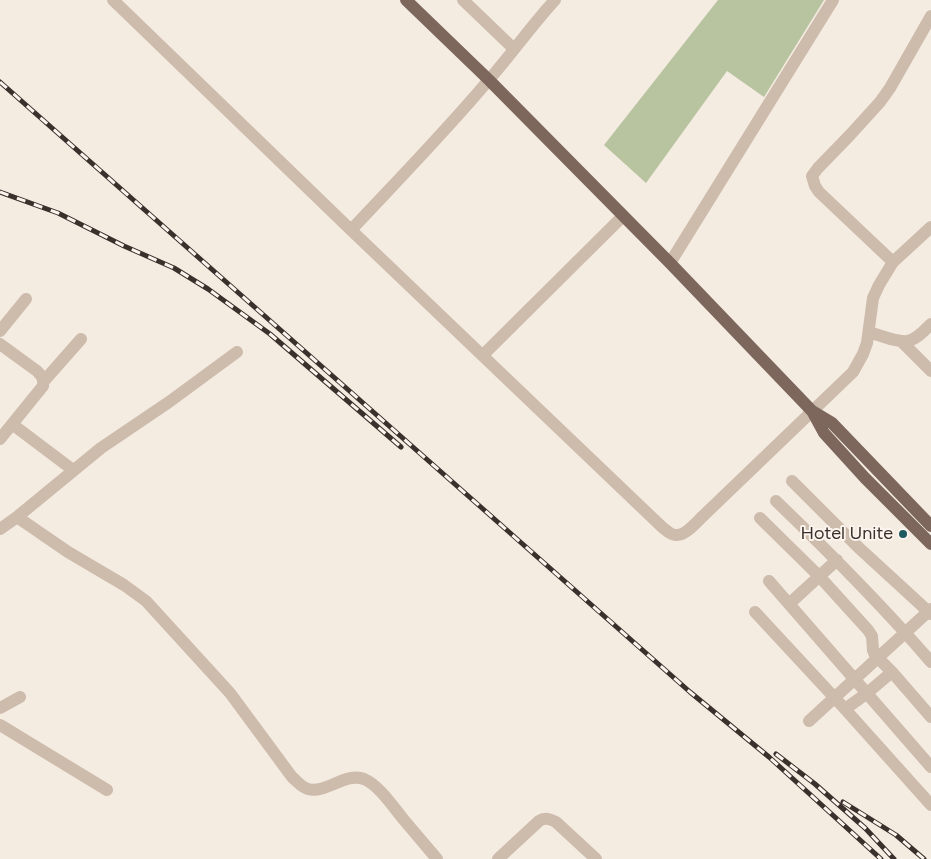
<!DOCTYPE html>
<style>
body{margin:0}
canvas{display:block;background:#f4ebe1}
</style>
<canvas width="931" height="859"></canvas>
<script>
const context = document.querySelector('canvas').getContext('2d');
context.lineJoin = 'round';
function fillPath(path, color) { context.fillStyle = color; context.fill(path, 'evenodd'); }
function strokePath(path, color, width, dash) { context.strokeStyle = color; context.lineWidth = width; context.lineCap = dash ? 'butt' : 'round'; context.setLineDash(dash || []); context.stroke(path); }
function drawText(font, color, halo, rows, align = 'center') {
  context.font = font + ' Figtree,sans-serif'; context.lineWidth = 4; context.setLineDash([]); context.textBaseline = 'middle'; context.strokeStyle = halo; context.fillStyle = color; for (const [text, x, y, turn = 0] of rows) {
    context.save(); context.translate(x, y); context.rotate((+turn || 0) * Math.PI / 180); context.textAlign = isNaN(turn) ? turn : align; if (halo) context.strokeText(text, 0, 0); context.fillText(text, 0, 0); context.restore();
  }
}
fillPath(new Path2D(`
 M718 0H824L764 97 727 71 646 183 604 145Z`), '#b8c4a0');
strokePath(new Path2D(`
 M113 0 351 230 662 527C666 530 670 535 676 535 685 536 696 523 702 517L853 372 863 354 867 343 873 298 879 285 893 262 931 227
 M463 0 514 49
 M351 230C397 181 444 133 487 82 511 55 531 26 555 0
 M893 262 819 192 815 186 812 176 818 168 850 135 880 102 890 88 931 16
 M670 263 833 0
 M0 331 26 299
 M869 332C879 335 898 343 908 341 917 339 925 330 931 324
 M901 341 931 371
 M0 344 37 371C42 376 44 379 43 386L0 439
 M483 355 623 216
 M44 381 81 339
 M12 424 73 470
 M792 481 858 547 931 614
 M776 501C830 553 882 605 931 662
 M17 517 68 552 124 585 146 601 230 693 292 777C297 781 301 787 308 789 326 794 345 772 364 779 379 785 394 808 404 820 415 833 426 846 437 859
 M760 518 819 576 868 630 872 636 873 650 875 655 892 672 931 717
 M0 529 17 517 101 448 169 402 237 352
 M769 581 931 767
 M789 604 837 560
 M755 612 845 709 931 805
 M0 708 20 697
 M845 709 866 694 892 672
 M809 721 931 609
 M0 725 107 790
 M498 859 539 821C545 817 550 819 556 822L596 859`), '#cdbbac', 12);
strokePath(new Path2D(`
 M406 0 489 80 670 263 812 411 824 433 865 478 931 544
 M812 411 832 423 931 526`), '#7d675c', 12);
const rail = new Path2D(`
 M0 82 690 692 769 757 881 859
 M0 192 58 213 124 246 174 268 208 289 270 334 401 447
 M776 754 815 784 865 828 894 859
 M843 802 896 835 924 859`);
strokePath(rail, '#3b302b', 5);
strokePath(rail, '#fbf5ee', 3, [9]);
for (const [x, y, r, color] of [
 [903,534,5,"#1f5a5e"]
]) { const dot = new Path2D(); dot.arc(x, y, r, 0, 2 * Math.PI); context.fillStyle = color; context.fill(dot); strokePath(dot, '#fbf5ee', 2); }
drawText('18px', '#3b302b', '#fbf5ee', [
 ["Hotel Unite",893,534]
], 'right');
</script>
